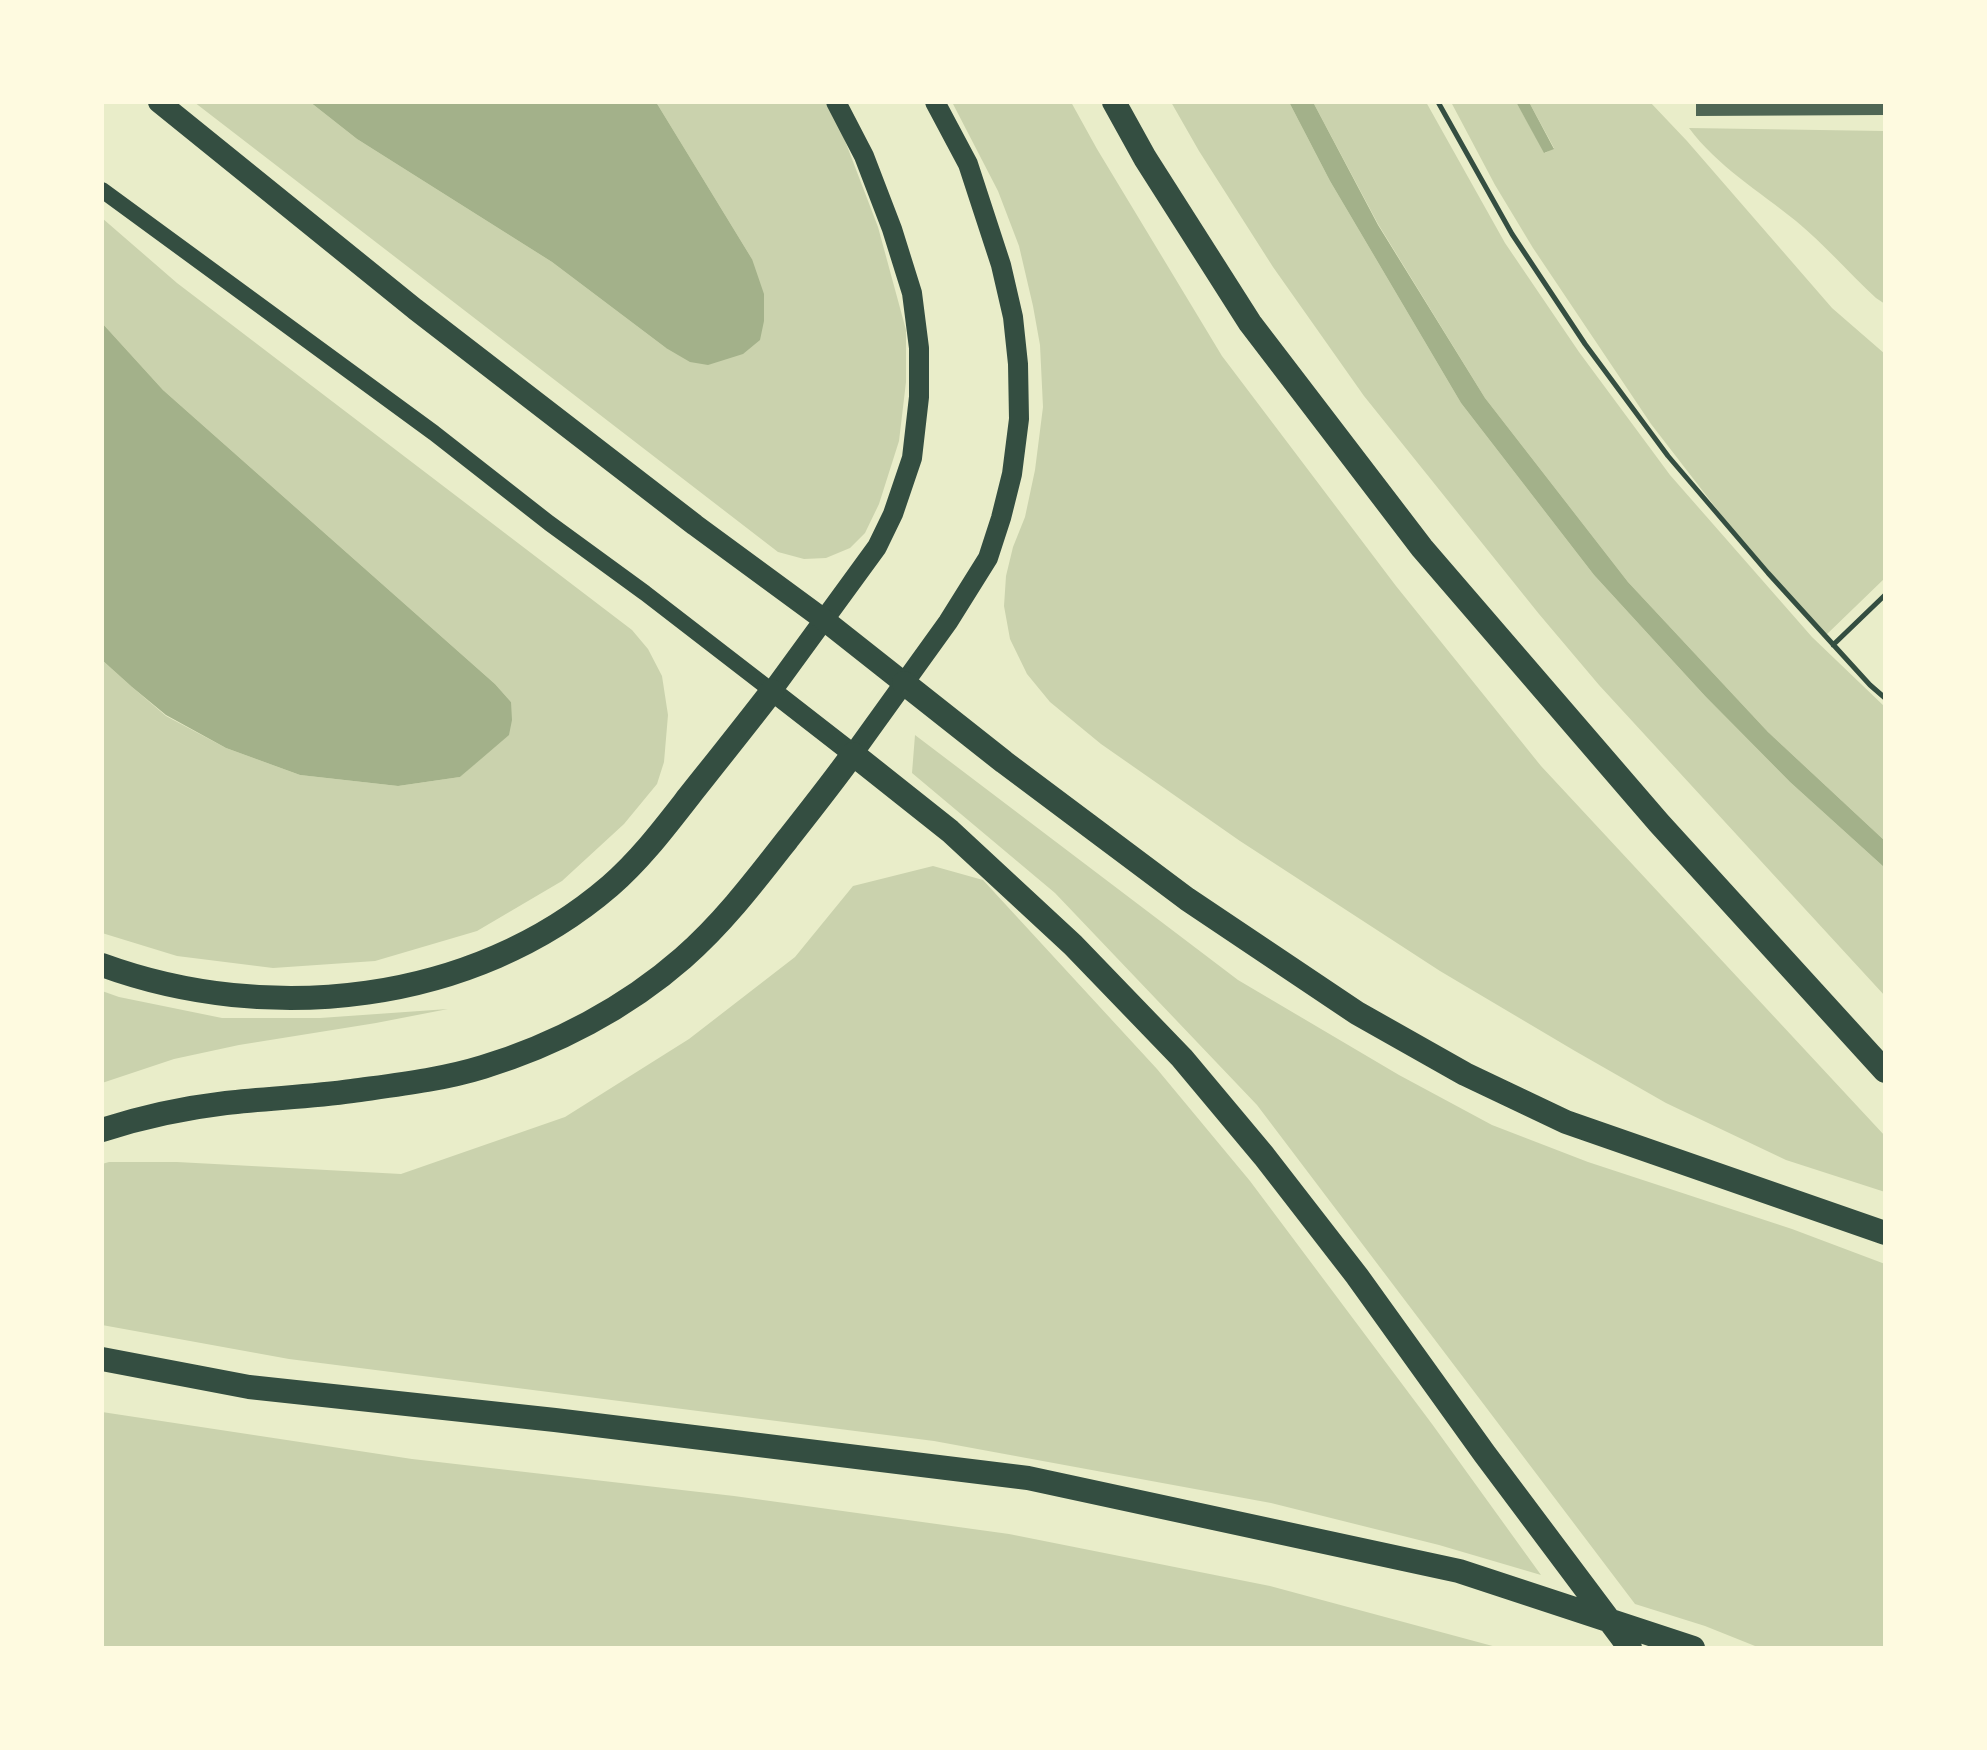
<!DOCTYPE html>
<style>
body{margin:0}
#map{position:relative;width:1987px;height:1750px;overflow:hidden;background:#e9edc9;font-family:Signika,sans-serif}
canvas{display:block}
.frame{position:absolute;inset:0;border:104px solid #fefae0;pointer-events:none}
</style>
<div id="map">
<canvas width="1987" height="1750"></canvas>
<div class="frame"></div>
</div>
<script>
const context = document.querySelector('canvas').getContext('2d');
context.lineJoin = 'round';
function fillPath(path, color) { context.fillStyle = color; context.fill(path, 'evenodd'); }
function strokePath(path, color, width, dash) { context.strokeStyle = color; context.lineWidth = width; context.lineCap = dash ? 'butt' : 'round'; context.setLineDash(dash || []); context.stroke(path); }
fillPath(new Path2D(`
 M194 102H310L357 139 552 262 666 348 752 259 656 102H825L839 125 878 227 906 330V382L899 441 879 504 865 533 850 548 826 558 804 559 778 552Z
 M952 102H1071L1097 149 1222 356 1396 586 1541 766 1885 1136V1192L1786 1160 1666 1103 1575 1051 1440 971 1240 841 1101 744 1050 702 1027 674 1010 639 1004 606 1006 576 1013 547 1025 517 1035 470 1043 407 1040 345 1033 306 1019 246 998 191Z
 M1171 102H1289L1330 181 1461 403 1594 575 1705 696 1790 782 1885 868V996L1599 685 1539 614 1364 396 1273 267 1199 151Z
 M1313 102H1426L1505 243 1579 352 1670 475 1812 637 1885 707V841L1768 732 1628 582 1485 398 1378 224Z
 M1451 102H1516L1545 153 1554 148 1529 102H1650L1687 141 1832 308 1885 354V578L1825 636 1736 534 1651 424 1533 248 1495 185Z
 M1689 128 1885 131V304L1876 298C1849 273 1824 244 1796 221 1759 191 1717 166 1689 128Z
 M102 218 177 283 632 630 648 649 662 676 668 715 664 762 657 784 624 824 562 881 477 931 375 961 273 968 177 956 102 933V660L132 687 166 716 226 748 300 775 398 786 460 777 483 756 511 702 495 684 163 390 102 323Z
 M915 735 1238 980 1399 1075 1492 1125 1588 1162 1792 1229 1885 1264V1648H1760L1705 1626 1635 1604 1257 1105 1055 893 912 773Z
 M933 866 983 880 1157 1069 1250 1181 1432 1424 1541 1575 1439 1545 1271 1503 934 1441 289 1359 102 1325V1164L109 1162H177L401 1174 565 1117 689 1039 795 957 853 886Z
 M102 991 119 997 222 1018H320L448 1009 376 1023 239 1045 174 1059 102 1083Z
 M102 1412 412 1459 734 1496 1009 1534 1270 1586 1500 1648H102Z`), '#cad2ad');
fillPath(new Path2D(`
 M310 102H656L752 259 764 294V321L760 340 743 354 708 365 690 362 666 348 552 262 357 139Z
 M1289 102H1313L1378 225 1485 398 1628 582 1768 732 1885 841V868L1790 782 1705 696 1594 575 1461 403 1330 181Z
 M1516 102H1529L1554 149 1544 153Z
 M102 323 163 390 495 684 511 702 512 720 509 735 460 777 398 786 300 775 226 748 166 715 132 687 102 660Z`), '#a3b18a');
fillPath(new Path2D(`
 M1696 102H1885V115L1696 116Z`), '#4f6655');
strokePath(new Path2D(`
 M1438 102 1512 234 1585 344 1668 456 1768 573 1870 685 1885 698
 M1833 645 1885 595`), '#344e41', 5);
strokePath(new Path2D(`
 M102 190 434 433 549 523 645 593 772 691`), '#344e41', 16);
strokePath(new Path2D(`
 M836 102 864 156 892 229 912 293 919 348V397L912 458 893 514 877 547 772 691 853 754 948 622 988 558 1001 518 1012 474 1019 419 1018 364 1013 317 1001 265 968 164 935 102`), '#344e41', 20);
strokePath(new Path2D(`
 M159 102 415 309 695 525 823 619 904 683`), '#344e41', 22);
strokePath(new Path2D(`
 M1114 102 1145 158 1250 323 1422 548 1659 823 1885 1071
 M904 683 1004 762 1187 899 1357 1013 1465 1074 1566 1122 1885 1233
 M102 965C269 1026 473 1004 610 886 641 859 665 827 690 795 717 761 745 726 772 691
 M102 1130C142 1117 184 1108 226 1103 268 1098 310 1097 352 1091 395 1085 441 1080 483 1067 555 1045 626 1008 683 958 723 923 755 881 787 840 809 812 832 783 853 754L950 831 1073 945 1182 1058 1264 1156 1357 1276 1484 1453 1630 1648
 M102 1359 249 1387 555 1420 1028 1478 1459 1571 1693 1648`), '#344e41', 24);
</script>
